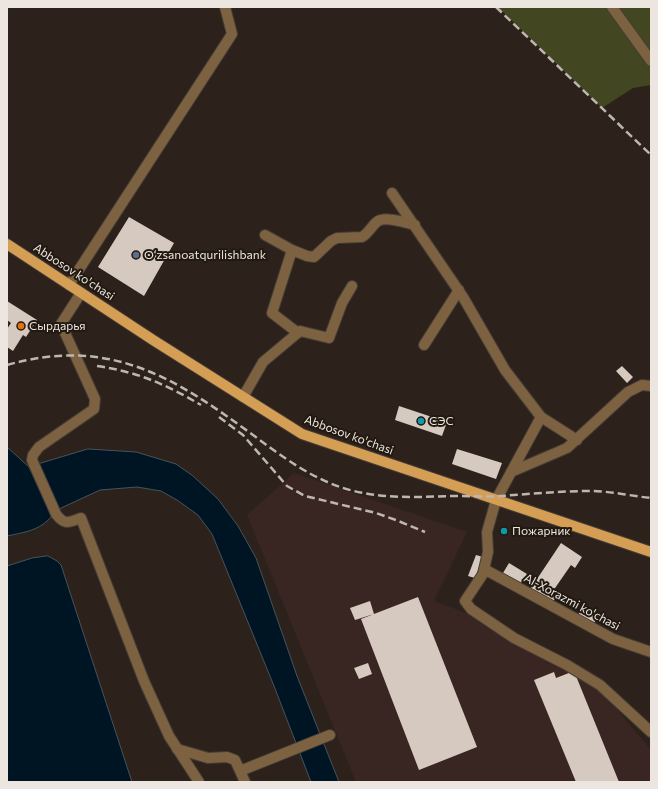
<!DOCTYPE html>
<meta charset="utf-8">
<style>
body{margin:0}
#map{position:relative;width:658px;height:789px;overflow:hidden;background:#2c221b;font-family:Commissioner,sans-serif}
canvas{display:block}
.frame{position:absolute;inset:0;border:8px solid #ece5e0;pointer-events:none}
</style>
<div id="map">
<canvas width="658" height="789"></canvas>
<div class="frame"></div>
</div>
<script>
const context = document.querySelector('canvas').getContext('2d');
context.lineJoin = 'round';
function fillPath(path, color) { context.fillStyle = color; context.fill(path, 'evenodd'); }
function strokePath(path, color, width, dash) { context.strokeStyle = color; context.lineWidth = width; context.lineCap = dash ? 'butt' : 'round'; context.setLineDash(dash || []); context.stroke(path); }
function drawText(font, color, halo, rows, align = 'center') {
  context.font = font + ' Commissioner,sans-serif'; context.lineWidth = 4; context.setLineDash([]); context.textBaseline = 'middle'; context.strokeStyle = halo; context.fillStyle = color; for (const [text, x, y, turn = 0] of rows) {
    context.save(); context.translate(x, y); context.rotate((+turn || 0) * Math.PI / 180); context.textAlign = isNaN(turn) ? turn : align; if (halo) context.strokeText(text, 0, 0); context.fillText(text, 0, 0); context.restore();
  }
}
fillPath(new Path2D(`
 M294 473 467 532 434 601 485 620 604 694 651 750V782H356L247 515Z`), '#392623');
fillPath(new Path2D(`
 M498 7H651V85L633 88 602 108Z`), '#424721');
const water = new Path2D(`
 M7 447 29 467 52 516C39 531 25 532 7 536Z
 M88 449 136 452 176 464 193 476 218 499 238 526 256 558 297 676 339 782H311L274 686 212 534 198 515 177 500 161 491 137 487 100 490 59 509 39 464Z
 M48 556 57 561 61 565 132 782H7V566L32 558Z`);
fillPath(water, '#001523');
strokePath(water, '#47535c', 1);
fillPath(new Path2D(`
 M129 217 174 243 144 296 98 267Z
 M7 301 37 320 26 337 23 335 13 351 7 347V329L11 323 7 320Z
 M622 366 633 377 627 383 616 371Z
 M399 406 447 422 442 436 395 420Z
 M457 449 502 463 496 479 452 464Z
 M561 543 582 557 575 568 571 565 553 591 558 594 551 605 529 591Z
 M476 555 483 557 475 578 468 576Z
 M509 563 527 574 520 584 503 573Z
 M418 597 477 747 419 770 361 619Z
 M370 601 374 614 355 620 350 608Z
 M582 608 598 616 592 627 576 619Z
 M368 663 372 674 359 679 354 668Z
 M574 671 619 782H576L534 680 554 672 556 678Z`), '#d6cac0');
const minor = new Path2D(`
 M612 7 651 61
 M392 193 463 297 505 370 541 417 577 440
 M265 235 292 250 272 313 298 333
 M292 250 307 256 314 257 331 241 337 238 362 237C369 233 372 225 378 221 386 216 406 223 415 225
 M69 285 232 34 225 7
 M81 293 61 324 95 399 94 409 39 447 33 455 32 460 56 514C65 526 69 522 81 518L144 681 169 736 199 782
 M424 345 459 290
 M243 397 263 362 300 331 329 338 342 303 352 286
 M541 417 496 500 487 532 488 552 483 574 465 601 471 609 514 638 567 665 600 685 651 732
 M511 472 567 448 628 392 642 385 651 386
 M484 569 613 639 651 652
 M177 749 208 758 227 757 235 760 245 782
 M240 771 330 735`);
const major = new Path2D(`
 M7 244 153 340 302 434 651 552`);
strokePath(minor, '#473d37', 12);
strokePath(major, '#473d37', 12);
strokePath(minor, '#7c6240', 10);
strokePath(major, '#d59e55', 10);
strokePath(new Path2D(`
 M496 7 651 155
 M7 365C109 336 174 377 253 435 284 458 316 482 354 491 386 499 420 497 453 496 469 496 485 497 501 496 530 494 560 491 590 491 610 491 631 496 651 498
 M97 366C138 372 165 384 201 405
 M219 417 243 435 287 486 305 496 376 513 396 520 425 532`), '#beb6b1', 2.5, [8, 4]);
for (const [x, y, r, color] of [
 [136,255,4,"#5c6f8a"],
 [21,326,4,"#e8710a"],
 [421,421,4,"#0f9aa8"],
 [504,531,4,"#0f9aa8"]
]) { const dot = new Path2D(); dot.arc(x, y, r, 0, 2 * Math.PI); context.fillStyle = color; context.fill(dot); strokePath(dot, '#221911', 1.5); }
drawText('12px', '#ece5e0', '#221911', [
 ["Oʻzsanoatqurilishbank",144,255],
 ["Сырдарья",29,326],
 ["СЭС",429,421],
 ["Пожарник",512,531]
], 'left');
drawText('12px', '#ece5e0', '#221911', [
 ["Abbosov ko'chasi",74,272,33],
 ["Abbosov ko'chasi",349,435,20],
 ["Al-Xorazmi ko'chasi",572,602,28]
]);
</script>
